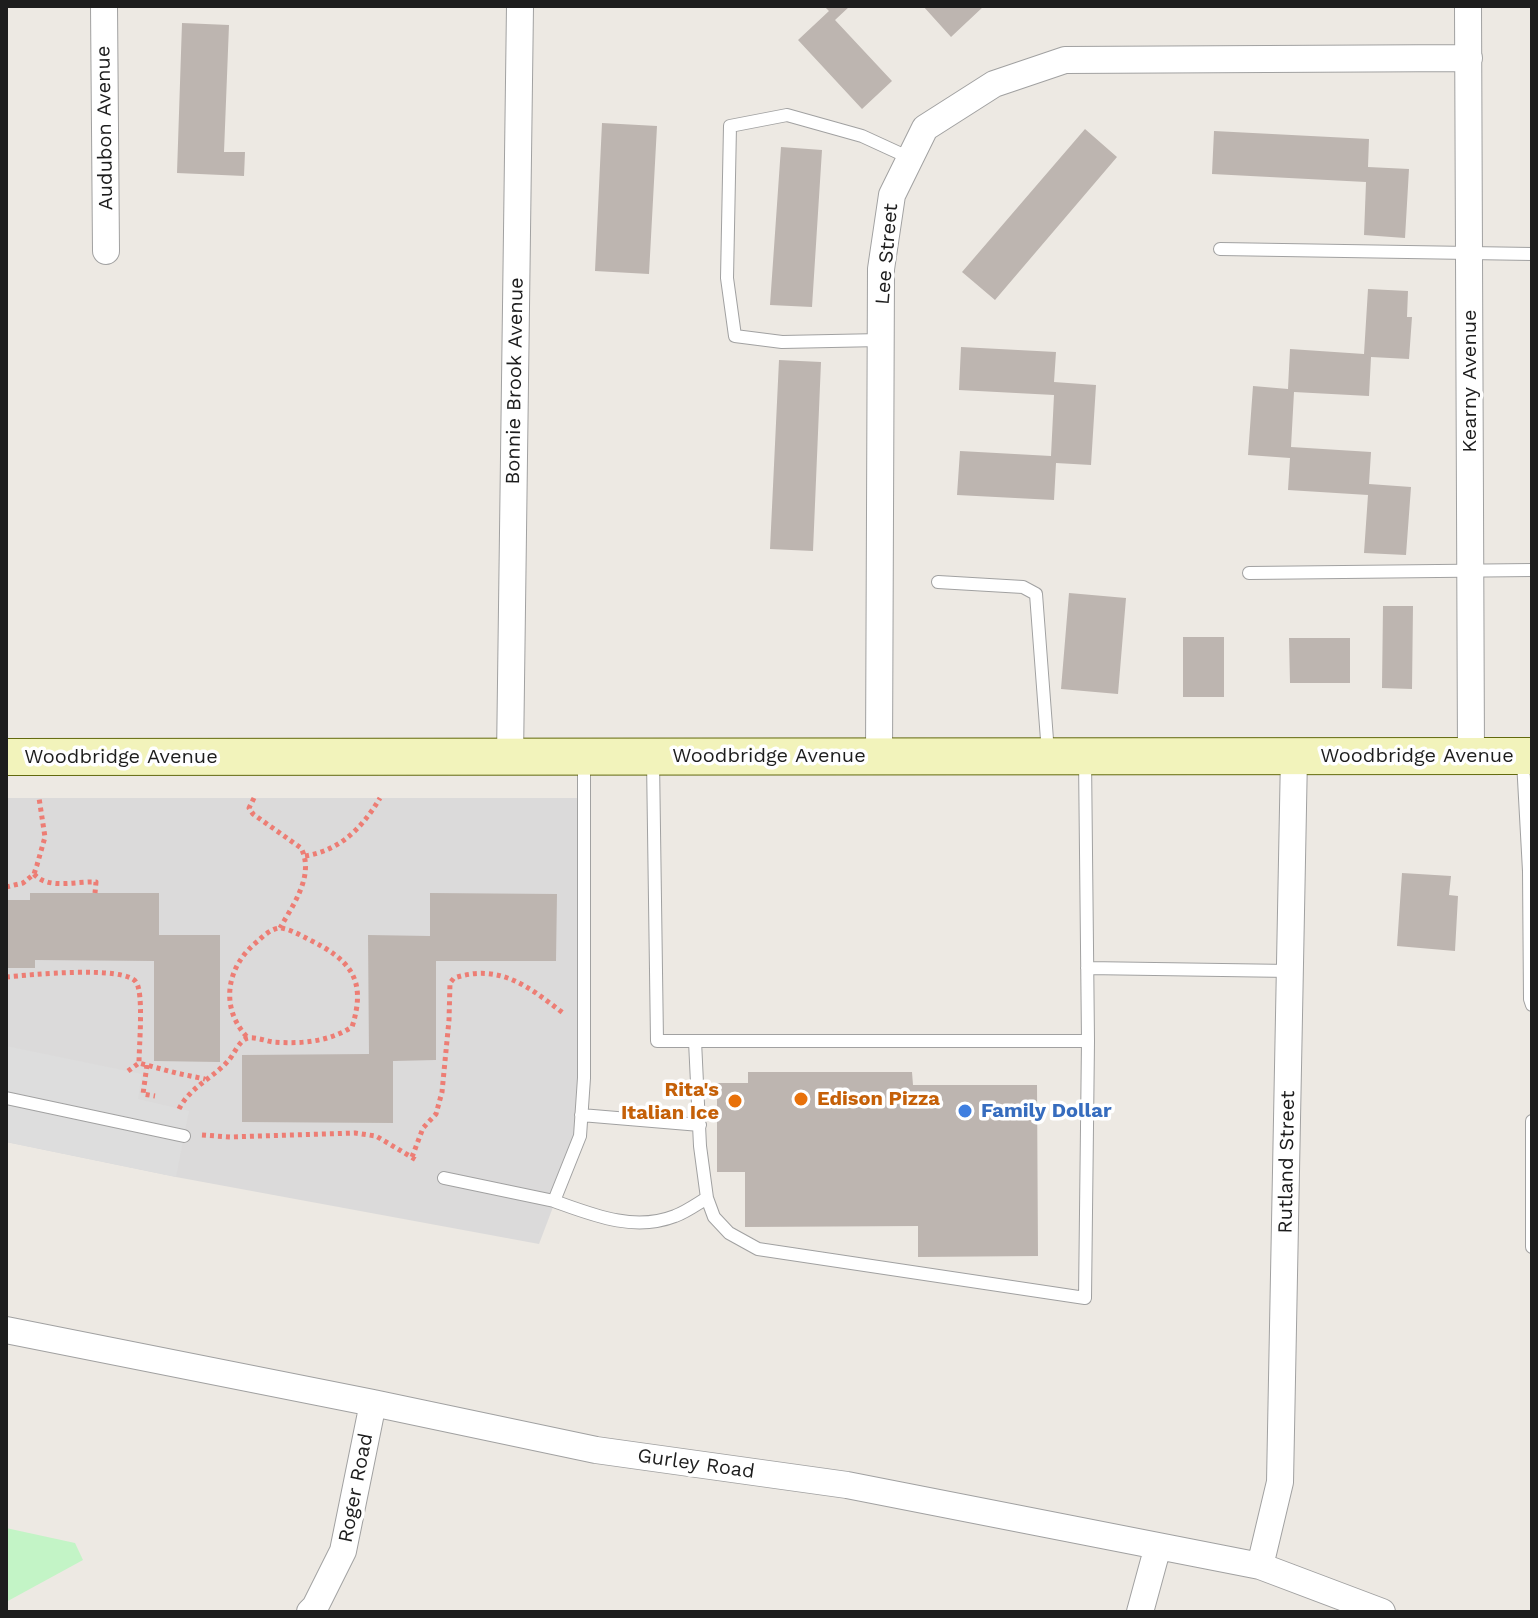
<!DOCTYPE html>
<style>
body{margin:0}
#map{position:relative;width:1538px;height:1618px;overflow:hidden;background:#ede9e3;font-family:"Work Sans",sans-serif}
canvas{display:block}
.frame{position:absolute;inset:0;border:8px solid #1d1d1d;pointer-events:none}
</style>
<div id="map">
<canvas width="1538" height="1618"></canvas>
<div class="frame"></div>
</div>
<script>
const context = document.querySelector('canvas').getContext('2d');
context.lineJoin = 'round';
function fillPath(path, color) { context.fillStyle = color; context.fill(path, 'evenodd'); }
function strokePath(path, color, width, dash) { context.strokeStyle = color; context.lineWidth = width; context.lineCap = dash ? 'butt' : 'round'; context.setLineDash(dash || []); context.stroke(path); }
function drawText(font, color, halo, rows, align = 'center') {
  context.font = font + ' "Work Sans",sans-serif'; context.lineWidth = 7; context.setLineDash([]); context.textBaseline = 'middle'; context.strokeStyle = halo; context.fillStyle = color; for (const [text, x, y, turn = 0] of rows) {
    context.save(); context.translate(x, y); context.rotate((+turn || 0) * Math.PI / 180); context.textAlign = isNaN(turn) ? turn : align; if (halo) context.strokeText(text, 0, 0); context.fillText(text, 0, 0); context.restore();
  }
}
fillPath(new Path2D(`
 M6 798H584L580 1136 539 1244 176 1177 6 1142Z`), '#dbdada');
fillPath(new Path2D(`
 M6 1528 75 1543 83 1560 6 1602Z`), '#c3f4c6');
fillPath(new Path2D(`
 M6 1046 142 1074 138 1099 189 1111 176 1177 6 1142Z`), '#ddd');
fillPath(new Path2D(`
 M824 6H850L835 20 892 81 862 109 798 40 829 11Z
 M923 6H984L951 37Z
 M182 23 229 25 224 152H245L244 176 177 173Z
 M602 123 657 126 649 274 595 271Z
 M1085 129 1117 157 995 300 962 272Z
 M1214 131 1369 139 1368 167 1409 169 1405 238 1364 235 1366 182 1212 174Z
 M781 147 822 150 812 307 770 305Z
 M1368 289 1408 291 1407 317H1412L1409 359 1371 357 1369 396 1294 392 1291 447 1371 452 1369 484 1411 487 1406 555 1364 553 1368 495 1288 490 1290 458 1248 455 1253 386 1288 389 1290 349 1364 354Z
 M961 347 1056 352 1054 382 1096 385 1091 465 1056 463 1054 500 957 495 960 451 1051 456 1054 395 959 390Z
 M779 360 821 362 813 551 770 549Z
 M1069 593 1126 598 1118 694 1061 689Z
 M1383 606H1413L1412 689 1382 688Z
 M1183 637H1224V697H1183Z
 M1289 638H1350V683H1290Z
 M1402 873 1451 876 1449 895 1458 896 1455 951 1397 946Z
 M30 893H159V935H220V1062L154 1061V961L35 960V968H6V900H30Z
 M430 893 557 894 556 961H436V1060L393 1061V1123L242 1122V1055L369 1054 368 935 430 936Z
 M748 1072H912L913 1085H1037L1038 1256 918 1257V1226L745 1227V1172H717V1083H748Z`), '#bdb5b0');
const lane = new Path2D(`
 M1220 249 1532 254
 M881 340 782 342 735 336 727 278 730 126 787 115 862 136 910 158
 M1249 573 1532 570
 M938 582 1023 587 1036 594 1048 753
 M653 760 657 1041H1088L1085 758
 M1523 761 1529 871 1530 999 1532 1005
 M1087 968 1290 971
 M695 1041 700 1146 707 1198 714 1217 729 1233 758 1249 1085 1298 1088 1041
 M6 1098 184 1136
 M581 1115 700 1125
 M1532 1121V1247
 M444 1178 554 1201 580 1136 584 1078V760
 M554 1201C593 1215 634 1232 675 1216 686 1212 697 1204 707 1198`);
const street = new Path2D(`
 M104 6 106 251
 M1468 6 1471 756
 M879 756 881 269 892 195 925 128 994 84 1065 60 1469 58
 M510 757 520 6
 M6 1330 373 1403 596 1450 847 1485 1260 1566 1382 1612
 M1260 1566 1280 1482 1294 756
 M310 1612 315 1607 343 1551 373 1403
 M1140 1612 1158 1546`);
const secondary = new Path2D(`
 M6 757 1532 756`);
strokePath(lane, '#a1a1a1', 14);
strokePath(street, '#a1a1a1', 28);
strokePath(secondary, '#62690e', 38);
strokePath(new Path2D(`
 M254 798 249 808 253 814 301 848C315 875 293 905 280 928
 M305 856C341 850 362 828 380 798
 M34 874C48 890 76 881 96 882L95 893
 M6 887 23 883 34 874 37 865 45 837 39 798
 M6 977C28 975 124 965 136 982 144 993 139 1046 139 1063L176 1073 205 1079
 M147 1065 143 1094 155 1096
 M128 1071 139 1063
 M179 1109C190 1087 213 1078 228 1061 234 1055 239 1040 248 1038 256 1037 266 1041 273 1042 301 1044 328 1042 352 1027 367 980 351 960 308 939 300 935 288 928 279 928 271 929 263 936 258 941 226 966 219 1008 248 1038
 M202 1135 230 1137 355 1133 376 1136 418 1161
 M412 1157 423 1128 436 1114 442 1092 449 1020 450 983 454 978C500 963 529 987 563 1013`), '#ed7d74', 5, [4, 4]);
strokePath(lane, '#fff', 12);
strokePath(street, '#fff', 26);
strokePath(secondary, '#f2f3bb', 36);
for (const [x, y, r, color] of [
 [801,1099,8,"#e8710a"],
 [735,1101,8,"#e8710a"],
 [965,1111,8,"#3f7fe0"]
]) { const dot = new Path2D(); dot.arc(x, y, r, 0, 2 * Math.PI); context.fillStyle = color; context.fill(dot); strokePath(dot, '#fff', 3); }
drawText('20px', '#1d1d1d', '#fff', [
 ["Audubon Avenue",105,128,-91],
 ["Lee Street",887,254,-85],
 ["Bonnie Brook Avenue",515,381,-89],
 ["Kearny Avenue",1470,381,-90],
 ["Woodbridge Avenue",769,756],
 ["Woodbridge Avenue",1417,756],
 ["Woodbridge Avenue",121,757],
 ["Rutland Street",1287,1162,-89],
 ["Gurley Road",696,1464,8],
 ["Roger Road",356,1488,-79]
]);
drawText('bold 20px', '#c56008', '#fff', [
 ["Rita's",719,1090],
 ["Italian Ice",719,1113],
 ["Edison Pizza",817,1099,"left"]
], 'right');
drawText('bold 20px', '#366cbe', '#fff', [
 ["Family Dollar",981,1111]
], 'left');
</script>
